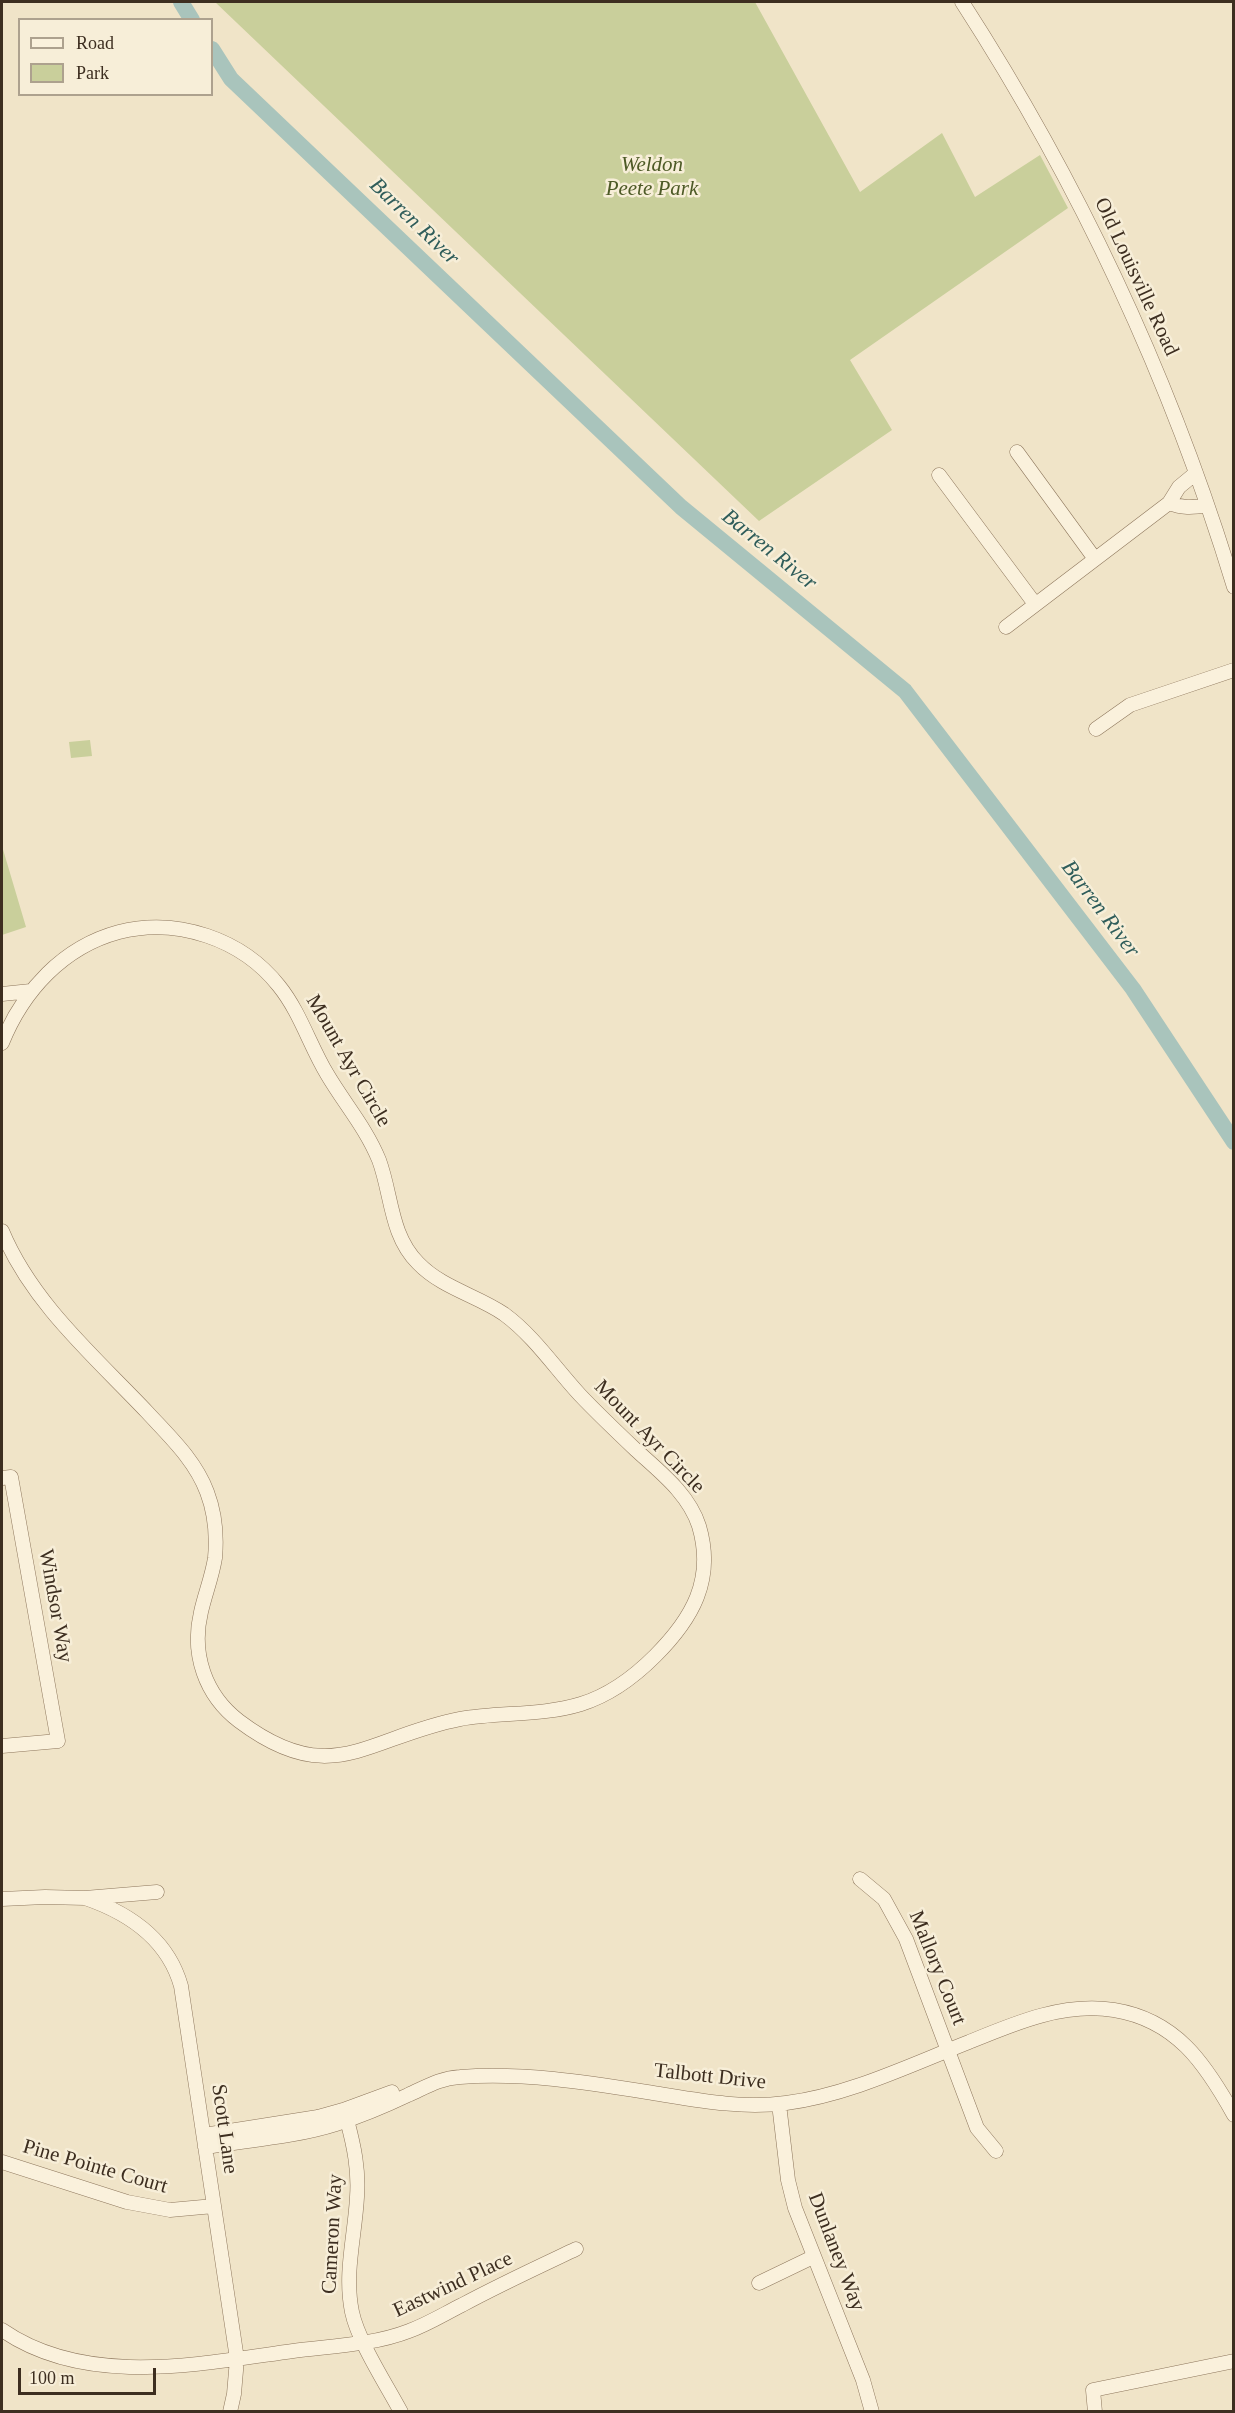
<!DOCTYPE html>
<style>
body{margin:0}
#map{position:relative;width:1235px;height:2413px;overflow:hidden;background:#f0e4c8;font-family:Georgia,serif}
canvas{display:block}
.frame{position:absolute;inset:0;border:3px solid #3d2e20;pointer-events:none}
.legend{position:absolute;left:18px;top:18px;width:195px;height:78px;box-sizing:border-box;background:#f7eed8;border:2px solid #ada18e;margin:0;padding:8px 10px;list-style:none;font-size:18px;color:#3d2e20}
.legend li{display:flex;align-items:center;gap:12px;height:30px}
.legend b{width:30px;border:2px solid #ada18e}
.scale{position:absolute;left:18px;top:2368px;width:138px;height:27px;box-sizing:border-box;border:3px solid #3d2e20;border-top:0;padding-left:8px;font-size:18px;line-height:21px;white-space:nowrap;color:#3d2e20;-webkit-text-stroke:4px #f7eed8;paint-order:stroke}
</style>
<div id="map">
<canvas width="1235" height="2413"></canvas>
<div class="frame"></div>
<ul class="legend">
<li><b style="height:8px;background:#faf1dc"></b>Road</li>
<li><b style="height:16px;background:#c9cf9b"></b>Park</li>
</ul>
<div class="scale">100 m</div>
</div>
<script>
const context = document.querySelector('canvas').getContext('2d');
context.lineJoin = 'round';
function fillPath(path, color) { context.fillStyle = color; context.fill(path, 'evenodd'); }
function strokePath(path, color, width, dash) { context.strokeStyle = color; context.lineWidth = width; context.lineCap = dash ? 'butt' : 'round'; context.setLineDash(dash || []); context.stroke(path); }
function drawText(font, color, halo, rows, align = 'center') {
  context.font = font + ' Georgia,serif'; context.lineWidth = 5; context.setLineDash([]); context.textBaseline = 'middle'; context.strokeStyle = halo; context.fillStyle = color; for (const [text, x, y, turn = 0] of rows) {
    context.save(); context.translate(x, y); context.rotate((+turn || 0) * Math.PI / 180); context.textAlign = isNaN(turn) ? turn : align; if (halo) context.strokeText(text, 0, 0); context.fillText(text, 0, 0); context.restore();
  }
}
fillPath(new Path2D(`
 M215 2H755L860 192 942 133 975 197 1040 155 1068 208 850 360 892 430 759 521Z
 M90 740 92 756 71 758 69 742Z
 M2 846 26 927 2 935Z`), '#c9cf9b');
strokePath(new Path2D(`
 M181 2 192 20
 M212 49 231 79 681 507 905 691 1133 989 1234 1142`), '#a9c4bc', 16);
const minor = new Path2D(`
 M962 2C1079 183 1171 380 1234 587
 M1017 452 1095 559
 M939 475 1035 604
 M1169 503 1179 487 1196 473
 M1006 627 1169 503C1182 508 1192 508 1207 505
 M1096 729 1130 705 1234 670
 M2 994 31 991
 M2 1043C23 991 63 947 119 932 177 917 242 939 279 986 300 1012 310 1046 327 1074 344 1103 366 1128 379 1160 392 1195 390 1235 418 1263 442 1288 476 1295 504 1314 534 1336 555 1368 580 1395 598 1414 617 1432 636 1450 660 1472 689 1494 699 1526 715 1580 692 1619 655 1656 634 1677 610 1695 581 1704 542 1716 500 1712 460 1719 367 1737 332 1791 239 1721 205 1695 191 1654 201 1612 205 1594 212 1577 215 1558 217 1536 215 1513 207 1492 195 1460 170 1437 147 1412 94 1356 32 1303 2 1231
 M2 1478 11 1477 58 1741 2 1746
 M860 1879 884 1899 906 1939 977 2128 996 2151
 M85 1898C129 1913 168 1940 181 1986L237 2359 234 2394 230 2412
 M2 1899 45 1897 85 1898 157 1892
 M779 2104 788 2180 795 2208 863 2380 872 2412
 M347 2120C354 2146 359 2170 357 2197 355 2236 344 2273 352 2312 358 2341 386 2384 401 2412
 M204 2135 318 2117 343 2110 392 2092
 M205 2147C248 2140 295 2137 336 2124 361 2116 385 2106 408 2095 426 2087 440 2078 460 2077 524 2072 590 2083 653 2093 697 2100 741 2109 786 2103 849 2095 910 2065 969 2042 1015 2023 1064 2002 1114 2010 1176 2020 1205 2063 1234 2115
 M2 2162 127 2202 170 2210 214 2206
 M759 2283 813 2257
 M2 2330C86 2388 199 2364 293 2351 331 2346 373 2345 409 2331 428 2324 444 2314 462 2305 499 2285 538 2267 576 2249
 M1095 2412 1093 2390 1234 2361`);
strokePath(minor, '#8d765c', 15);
strokePath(minor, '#faf1dc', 14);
drawText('italic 21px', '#4d5a26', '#f7eed8', [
 ["Weldon",652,165],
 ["Peete Park",652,189]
]);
drawText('21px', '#3d2e20', '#f7eed8', [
 ["Old Louisville Road",1136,277,65],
 ["Mount Ayr Circle",348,1061,60],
 ["Mount Ayr Circle",649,1437,46],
 ["Windsor Way",55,1606,80],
 ["Mallory Court",937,1968,68],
 ["Talbott Drive",710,2077,6],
 ["Scott Lane",224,2129,82],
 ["Pine Pointe Court",95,2167,16],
 ["Cameron Way",333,2234,-87],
 ["Dunlaney Way",836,2252,69],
 ["Eastwind Place",453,2285,-25]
]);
drawText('italic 22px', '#2f5d5a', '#f7eed8', [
 ["Barren River",414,222,44],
 ["Barren River",769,550,39],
 ["Barren River",1100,909,53]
]);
</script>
